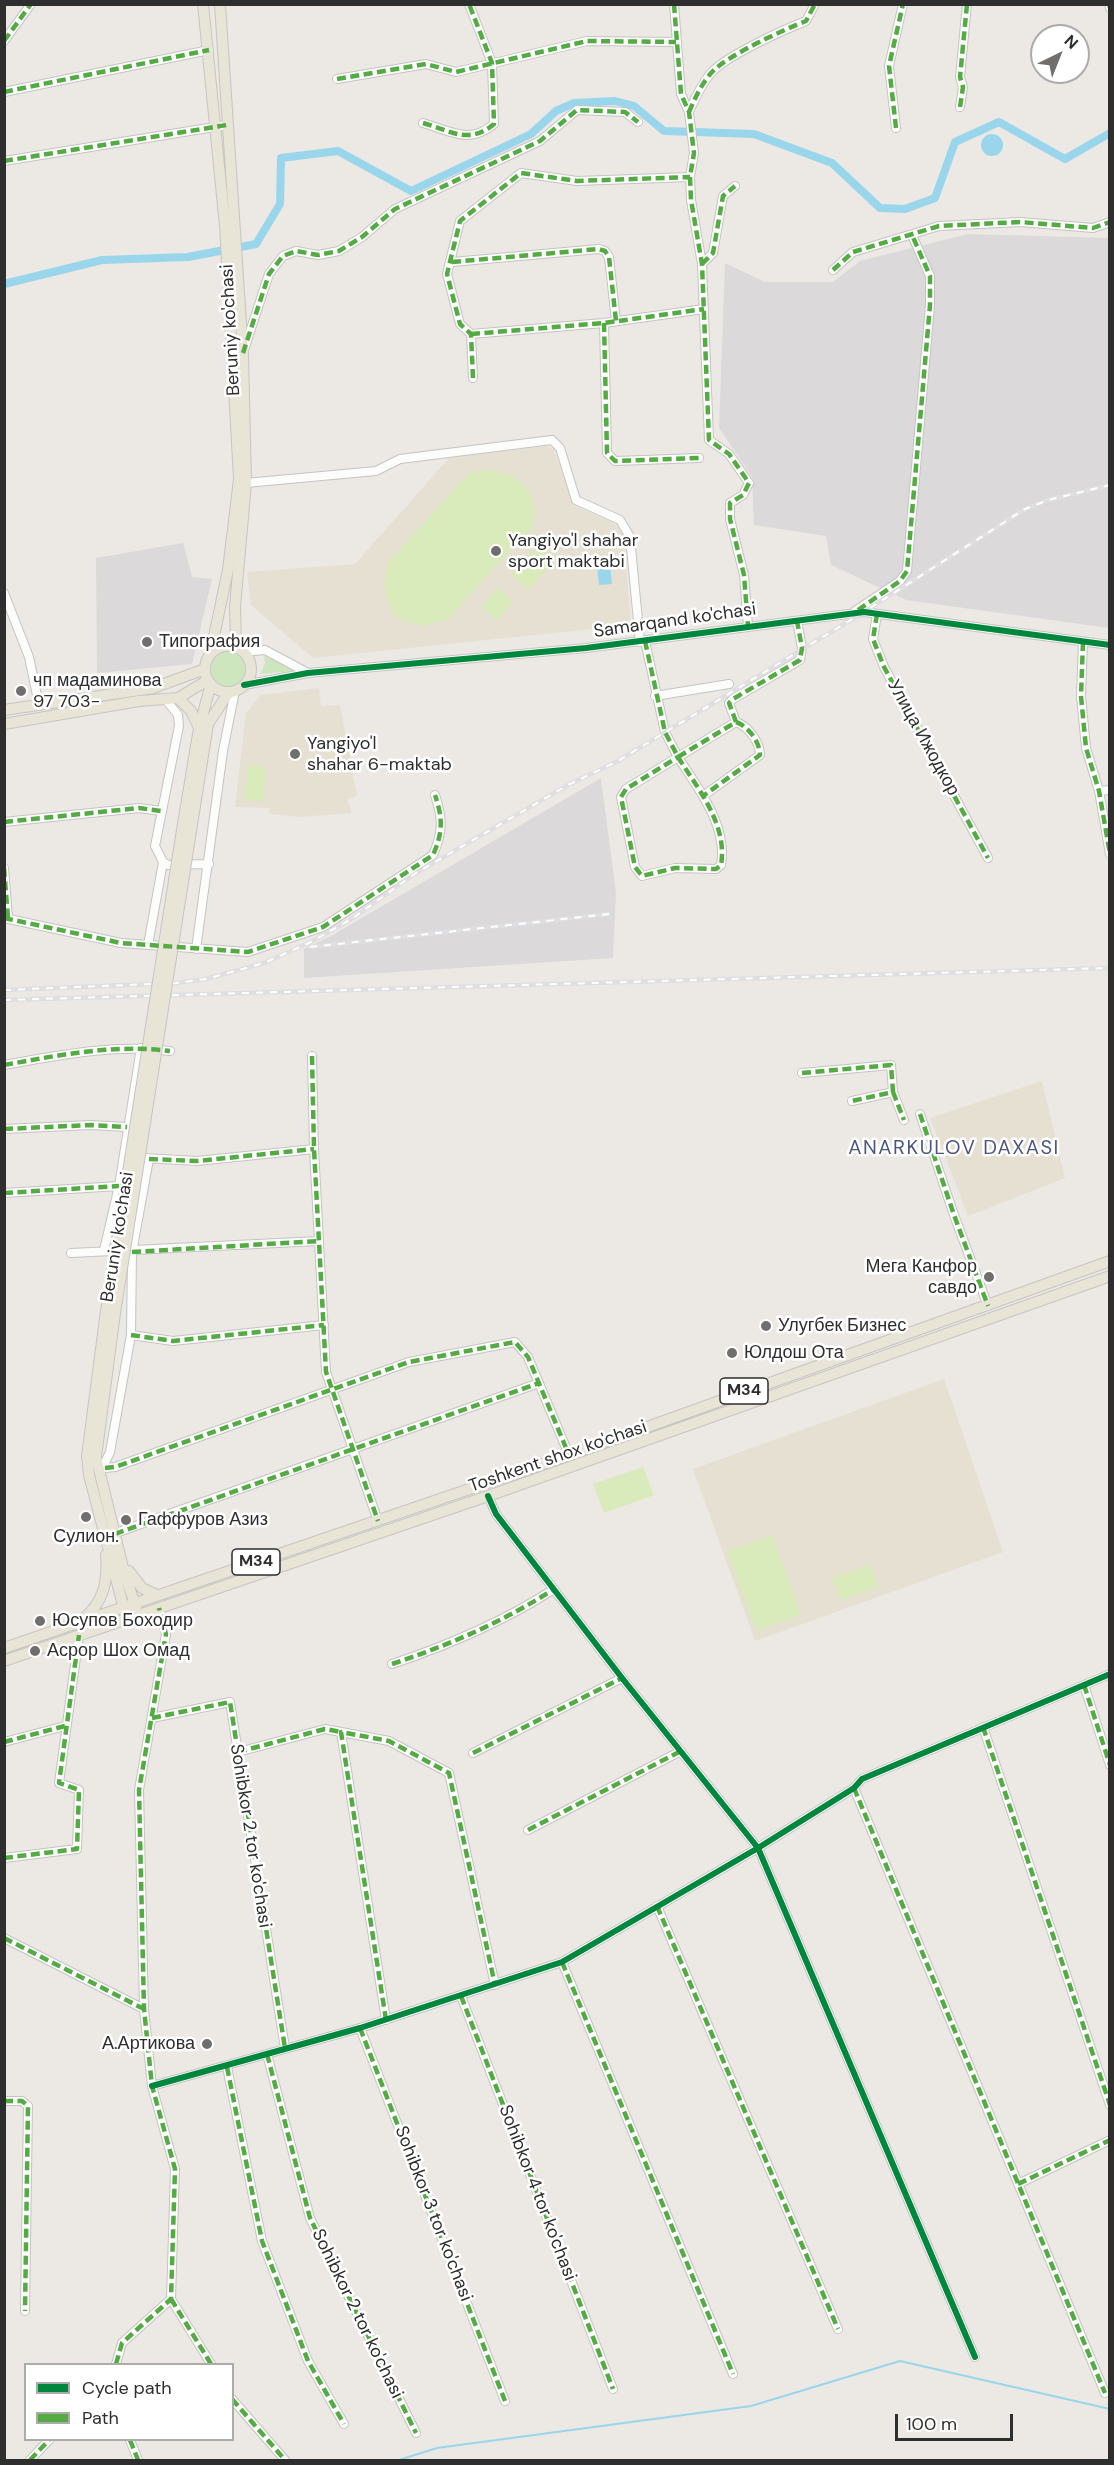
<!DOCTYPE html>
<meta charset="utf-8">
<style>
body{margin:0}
#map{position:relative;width:1114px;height:2465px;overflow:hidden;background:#ece8e4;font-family:"DM Sans",sans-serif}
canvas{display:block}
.frame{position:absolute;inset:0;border:6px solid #2e2e2e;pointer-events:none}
.legend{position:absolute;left:24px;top:2363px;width:210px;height:78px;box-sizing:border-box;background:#fff;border:2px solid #ababab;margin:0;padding:8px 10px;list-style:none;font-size:18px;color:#2e2e2e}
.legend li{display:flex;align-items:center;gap:12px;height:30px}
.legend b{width:30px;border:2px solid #ababab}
.north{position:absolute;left:1030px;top:24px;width:60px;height:60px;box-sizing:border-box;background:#fff;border:2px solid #ababab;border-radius:50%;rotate:43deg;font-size:16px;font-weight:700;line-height:24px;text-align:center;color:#2e2e2e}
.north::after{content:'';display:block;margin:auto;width:21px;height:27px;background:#706f6e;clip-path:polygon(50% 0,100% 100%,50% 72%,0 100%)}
.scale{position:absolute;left:895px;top:2414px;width:118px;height:27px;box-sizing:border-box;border:3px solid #2e2e2e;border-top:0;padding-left:8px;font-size:18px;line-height:21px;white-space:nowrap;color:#2e2e2e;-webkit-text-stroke:4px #fff;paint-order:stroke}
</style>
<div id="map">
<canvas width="1114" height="2465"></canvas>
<div class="frame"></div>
<ul class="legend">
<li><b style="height:8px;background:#00873e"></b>Cycle path</li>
<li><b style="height:8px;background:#54ab44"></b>Path</li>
</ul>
<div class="north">N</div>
<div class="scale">100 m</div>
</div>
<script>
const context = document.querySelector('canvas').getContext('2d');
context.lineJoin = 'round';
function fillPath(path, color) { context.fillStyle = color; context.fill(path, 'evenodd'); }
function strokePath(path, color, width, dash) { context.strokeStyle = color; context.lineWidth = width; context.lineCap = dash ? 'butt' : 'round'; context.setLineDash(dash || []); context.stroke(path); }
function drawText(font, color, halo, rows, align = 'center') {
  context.font = font + ' "DM Sans",sans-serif'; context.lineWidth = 5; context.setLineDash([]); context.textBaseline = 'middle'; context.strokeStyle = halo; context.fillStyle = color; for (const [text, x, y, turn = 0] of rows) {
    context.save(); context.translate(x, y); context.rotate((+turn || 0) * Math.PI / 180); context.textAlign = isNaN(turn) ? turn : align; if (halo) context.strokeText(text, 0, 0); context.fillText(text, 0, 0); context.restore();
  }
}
fillPath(new Path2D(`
 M968 234 1109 238V628L906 600 831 565 826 536 754 525 752 477 719 428 725 263 765 282H833L860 261Z
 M183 543 192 577 212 579 192 664 97 673 96 558Z
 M601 778 616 893 613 958 304 978V949L331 936Z`), '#dcd9db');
fillPath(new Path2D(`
 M547 446 554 449 573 505 611 522 620 529 624 538 631 625 313 658 251 605 247 572 355 564 449 458Z
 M319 688 321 706 340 705 357 796 347 799 352 813 300 817 270 814 269 808 235 807 246 713 261 695Z
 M1042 1081 1065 1178 968 1216 930 1118Z
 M944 1379 1003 1552 755 1641 693 1469Z`), '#e6e0d3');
fillPath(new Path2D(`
 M210 669a18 18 0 1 1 36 0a18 18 0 1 1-36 0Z
 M264 655 294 671 260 674 265 664Z`), '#cee6be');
fillPath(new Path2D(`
 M481 470C515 469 541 491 532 527L447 620 422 626 401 620 395 615 386 595 384 583 389 561 468 474Z
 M539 543 556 559 528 590 511 575Z
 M498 588 513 602 497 621 481 607Z
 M248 765 266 767 263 801 245 800Z
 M643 1467 654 1495 604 1513 593 1484Z
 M772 1535 801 1615 756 1631 727 1551Z
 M870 1564 878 1587 841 1600 832 1578Z`), '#d9eabb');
fillPath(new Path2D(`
 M981 145a11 11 0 1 1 22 0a11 11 0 1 1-22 0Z
 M609 556 612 584 599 585 596 557Z`), '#99d6ec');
strokePath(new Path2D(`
 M399 2460 437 2448 751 2406 900 2361 1110 2409`), '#99d6ec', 2);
strokePath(new Path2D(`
 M4 284 102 260 188 257 256 244 280 204 281 158 338 151 411 191 531 134 556 111 574 103 615 101 634 106 664 131 754 134 832 163 880 208 905 209 935 198 955 142 999 122 1065 159 1110 133`), '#99d6ec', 8);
const minor = new Path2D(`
 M674 4 681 94 689 112 694 153 690 177 691 200 702 264 709 440 729 454 749 483 743 495 730 503V519L744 575 748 626
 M1109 4 1110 8
 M4 41 31 4
 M337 79 426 64 456 72 587 41 676 42
 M4 92 209 50
 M960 107 963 87 960 77 967 4
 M689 112C695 98 702 83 712 72 728 55 783 30 806 21L815 4
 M423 123C451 131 469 145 494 124L492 63 469 4
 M896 128 889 66 903 4
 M4 161 227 125
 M452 262 599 249 605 251 609 257 616 321
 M702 264 713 253 723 196 735 186
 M833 270 853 252 939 226 1020 222 1093 228 1110 222
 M604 323 607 453 615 461 699 458
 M471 334 604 323 704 309
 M244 350 269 274 283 256 296 251 318 255 339 251 362 237 395 209 540 141 577 110 625 112 638 122
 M473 378 471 334 460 324 447 274 460 221 521 173 577 181 690 177
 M246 483 376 471 400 459 552 440 560 448 576 500 620 520 630 537 640 642
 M4 593 29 657 39 705
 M855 611 900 581 907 571 930 305V276L912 235
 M877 614 873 639 884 667 988 858
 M645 641 665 732 678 757 736 722C748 726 760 742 760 755L703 796
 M1083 642 1081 696 1086 748 1099 791 1110 854
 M243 652 265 650 308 673
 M244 685 308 673 586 648 864 612 1110 645
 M655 696 729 684
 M166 700 178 715 179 726 155 846 163 862 168 865 209 864
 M736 722 729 703 733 699 800 660 802 648 797 621
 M678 757C698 789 728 825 721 865L716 869 675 868 642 876 635 867 621 797 626 789Z
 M1099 791 1110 790
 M4 822 139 808 161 811
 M4 868 8 918
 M4 918 121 943 248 952 323 927 433 855C443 832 443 819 435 795
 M148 945 163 862
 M196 949 223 751 235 691
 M312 1056 314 1149 326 1372 378 1521
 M4 1065C60 1055 113 1044 170 1051
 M802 1073 891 1065 893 1092 852 1101
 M893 1092 904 1120
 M920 1114 954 1215 988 1306
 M4 1129 91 1125 127 1127
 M144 1158 197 1161 314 1149
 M4 1193 119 1186
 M104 1250 119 1186 141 1048
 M71 1253 319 1241
 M131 1335 173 1341 324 1325
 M105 1468 115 1467 409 1362 515 1342 528 1357 569 1455
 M101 1471 110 1452 131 1335 132 1252 149 1159
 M488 1496 496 1514 622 1678 758 1848 975 2357
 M110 1535 539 1383
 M392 1664C449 1645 503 1622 554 1589
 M1084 1685 1110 1765
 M152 1718 230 1702 285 2048
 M983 1727 1110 2105
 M4 1742 65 1726
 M238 1752 325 1729 341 1732
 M473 1753 622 1678
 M854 1788 1105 2393
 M528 1830 681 1751
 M4 1858 77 1849 79 1790 59 1783 79 1635
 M657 1906 838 2329
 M4 1938 144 2009
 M562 1962 733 2374
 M461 1996 613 2389
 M386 2020 341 1732 389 1741 449 1773 495 1985
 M360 2028 505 2401
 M267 2054 310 2218 416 2433
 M227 2067 262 2241 308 2361 344 2424
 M152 2086 360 2028 562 1962 758 1848 854 1788 862 1779 1110 1674
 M4 2101H22L28 2106 25 2311
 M1018 2184 1110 2140
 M171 2299 211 2364
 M116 2364 122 2343 171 2299 175 2169 152 2086 144 2009 139 1790 166 1634 159 1608
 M232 2399 285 2460
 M130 2440 138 2460
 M30 2460 49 2440`);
const major = new Path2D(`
 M203 4 225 226 239 479 228 570 210 655
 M220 4 243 353 246 483 235 607 236 648
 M205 669a23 23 0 1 1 46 0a23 23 0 1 1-46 0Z
 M178 698 191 711 199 728
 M4 710 153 688 205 669
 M4 724 139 701 178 698 208 680
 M182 830 199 728 211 684
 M191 831 208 724 229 692
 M87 1456 89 1475 125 1613
 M96 1457 124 1572 136 1607
 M129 1571 142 1588 157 1595
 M83 1619C104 1602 108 1581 106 1555
 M4 1648 569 1455 1110 1261
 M4 1661 488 1496 1110 1276`);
strokePath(minor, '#c5c4c5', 10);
strokePath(major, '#c6c5c4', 12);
strokePath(minor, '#fcfcfb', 8);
strokePath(major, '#e8e4d6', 10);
const rail = new Path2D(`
 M310 947 609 914
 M4 990 176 983 206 979 264 963 311 942 353 918 416 873 568 785 616 762 864 612 1025 509 1048 500 1110 485
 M4 1000 1110 968`);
strokePath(rail, '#dfdfe1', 4.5);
strokePath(rail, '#fff', 2, [7]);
const majorBridge = new Path2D(`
 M87 1456 106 1311 182 830
 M96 1457 115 1313 191 831`);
strokePath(majorBridge, '#c6c5c4', 12, []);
strokePath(majorBridge, '#e8e4d6', 10);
strokePath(new Path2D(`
 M674 4 681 94 689 112 694 153 690 177 691 200 702 264 709 440 729 454 749 483 743 495 730 503V519L744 575 748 626
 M1109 4 1110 8
 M4 41 31 4
 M337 79 426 64 456 72 587 41 676 42
 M4 92 209 50
 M960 107 963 87 960 77 967 4
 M689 112C695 98 702 83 712 72 728 55 783 30 806 21L815 4
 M423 123C451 131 469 145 494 124L492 63 469 4
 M896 128 889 66 903 4
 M4 161 227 125
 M452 262 599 249 605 251 609 257 616 321
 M702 264 713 253 723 196 735 186
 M833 270 853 252 939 226 1020 222 1093 228 1110 222
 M604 323 607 453 615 461 699 458
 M471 334 604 323 704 309
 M243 353 269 274 283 256 296 251 318 255 339 251 362 237 395 209 540 141 577 110 625 112 638 122
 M473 378 471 334 460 324 447 274 460 221 521 173 577 181 690 177
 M858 610 900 581 907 571 930 305V276L912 235
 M877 614 873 639 884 667 988 858
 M645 641 665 732 678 757 736 722C748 726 760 742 760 755L703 796
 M1083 642 1081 696 1086 748 1099 791 1110 854
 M736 722 729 703 733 699 800 660 802 648 797 621
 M678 757C698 789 728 825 721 865L716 869 675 868 642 876 635 867 621 797 626 789Z
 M4 822 139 808 161 811
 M4 868 8 918
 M4 918 121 943 248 952 323 927 433 855C443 832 443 819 435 795
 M312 1056 314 1149 326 1372 378 1521
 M4 1065C60 1055 113 1044 170 1051
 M802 1073 891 1065 893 1092 852 1101
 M893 1092 904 1120
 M920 1114 954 1215 988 1306
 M4 1129 91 1125 127 1127
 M149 1159 197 1161 314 1149
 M4 1193 119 1186
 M132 1252 319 1241
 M131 1335 173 1341 324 1325
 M105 1468 115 1467 409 1362 515 1342 528 1357 569 1455
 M115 1534 539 1383
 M392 1664C449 1645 503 1622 554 1589
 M1084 1685 1110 1765
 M152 1718 230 1702 285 2048
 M983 1727 1110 2105
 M4 1742 65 1726
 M238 1752 325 1729 341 1732
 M473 1753 622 1678
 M854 1788 1105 2393
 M528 1830 681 1751
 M4 1858 77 1849 79 1790 59 1783 79 1635
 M657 1906 838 2329
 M4 1938 144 2009
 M562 1962 733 2374
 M461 1996 613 2389
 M386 2020 341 1732 389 1741 449 1773 495 1985
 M360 2028 505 2401
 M267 2054 310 2218 416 2433
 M227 2067 262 2241 308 2361 344 2424
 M4 2101H22L28 2106 25 2311
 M1018 2184 1110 2140
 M171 2299 211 2364
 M116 2364 122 2343 171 2299 175 2169 152 2086 144 2009 139 1790 166 1634 159 1608
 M232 2399 285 2460
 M130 2440 138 2460
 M30 2460 49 2440`), '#54ab44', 4.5, [9, 4.5]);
strokePath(new Path2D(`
 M244 685 308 673 586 648 864 612 1110 645
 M488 1496 496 1514 622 1678 758 1848 975 2357
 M152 2086 360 2028 562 1962 758 1848 854 1788 862 1779 1110 1674`), '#00873e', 6);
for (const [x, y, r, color] of [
 [496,551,6,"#706f6e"],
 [147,642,6,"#706f6e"],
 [21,691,6,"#706f6e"],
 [295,754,6,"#706f6e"],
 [989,1277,6,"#706f6e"],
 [766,1326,6,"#706f6e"],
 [732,1353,6,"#706f6e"],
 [86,1517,6,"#706f6e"],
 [126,1520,6,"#706f6e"],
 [40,1621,6,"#706f6e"],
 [35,1651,6,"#706f6e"],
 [207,2044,6,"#706f6e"]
]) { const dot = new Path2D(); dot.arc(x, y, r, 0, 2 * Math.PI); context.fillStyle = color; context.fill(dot); strokePath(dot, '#fff', 2); }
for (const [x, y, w] of [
 [744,1391,48],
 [256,1562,48]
]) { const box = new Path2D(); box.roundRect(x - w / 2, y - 13, w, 26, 4.5); context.fillStyle = '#fff'; context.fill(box); strokePath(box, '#2e2e2e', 1.5); }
drawText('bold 16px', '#2e2e2e', null, [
 ["M34",744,1391],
 ["M34",256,1562]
]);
drawText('18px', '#2e2e2e', '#fff', [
 ["Beruniy ko'chasi",231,330,-93],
 ["Samarqand ko'chasi",675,621,-8],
 ["Улица Ижодкор",923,738,61],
 ["Beruniy ko'chasi",118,1237,-81],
 ["Toshkent shox ko'chasi",558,1457,-19],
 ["Sohibkor 2 tor ko'chasi",250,1836,81],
 ["Sohibkor 4 tor ko'chasi",537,2193,69],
 ["Sohibkor 3 tor ko'chasi",433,2214,69],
 ["Sohibkor 2 tor ko'chasi",357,2314,64]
]);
drawText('18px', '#2e2e2e', '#fff', [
 ["Yangiyo'l shahar",508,541],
 ["sport maktabi",508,562],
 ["Типография",159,642],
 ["чп мадаминова",33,681],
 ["97 703-",33,702],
 ["Yangiyo'l",307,744],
 ["shahar 6-maktab",307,765],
 ["Мега Канфор",977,1267,"right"],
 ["савдо",977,1288,"right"],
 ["Улугбек Бизнес",778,1326],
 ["Юлдош Ота",744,1353],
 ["Гаффуров Азиз",138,1520],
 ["Сулион.",86,1537,"center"],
 ["Юсупов Боходир",52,1621],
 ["Асрор Шох Омад",47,1651],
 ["А.Артикова",195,2044,"right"]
], 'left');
context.letterSpacing = '1.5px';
drawText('20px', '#4d5680', '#fff', [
 ["ANARKULOV DAXASI",954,1149]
]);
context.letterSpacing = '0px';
</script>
